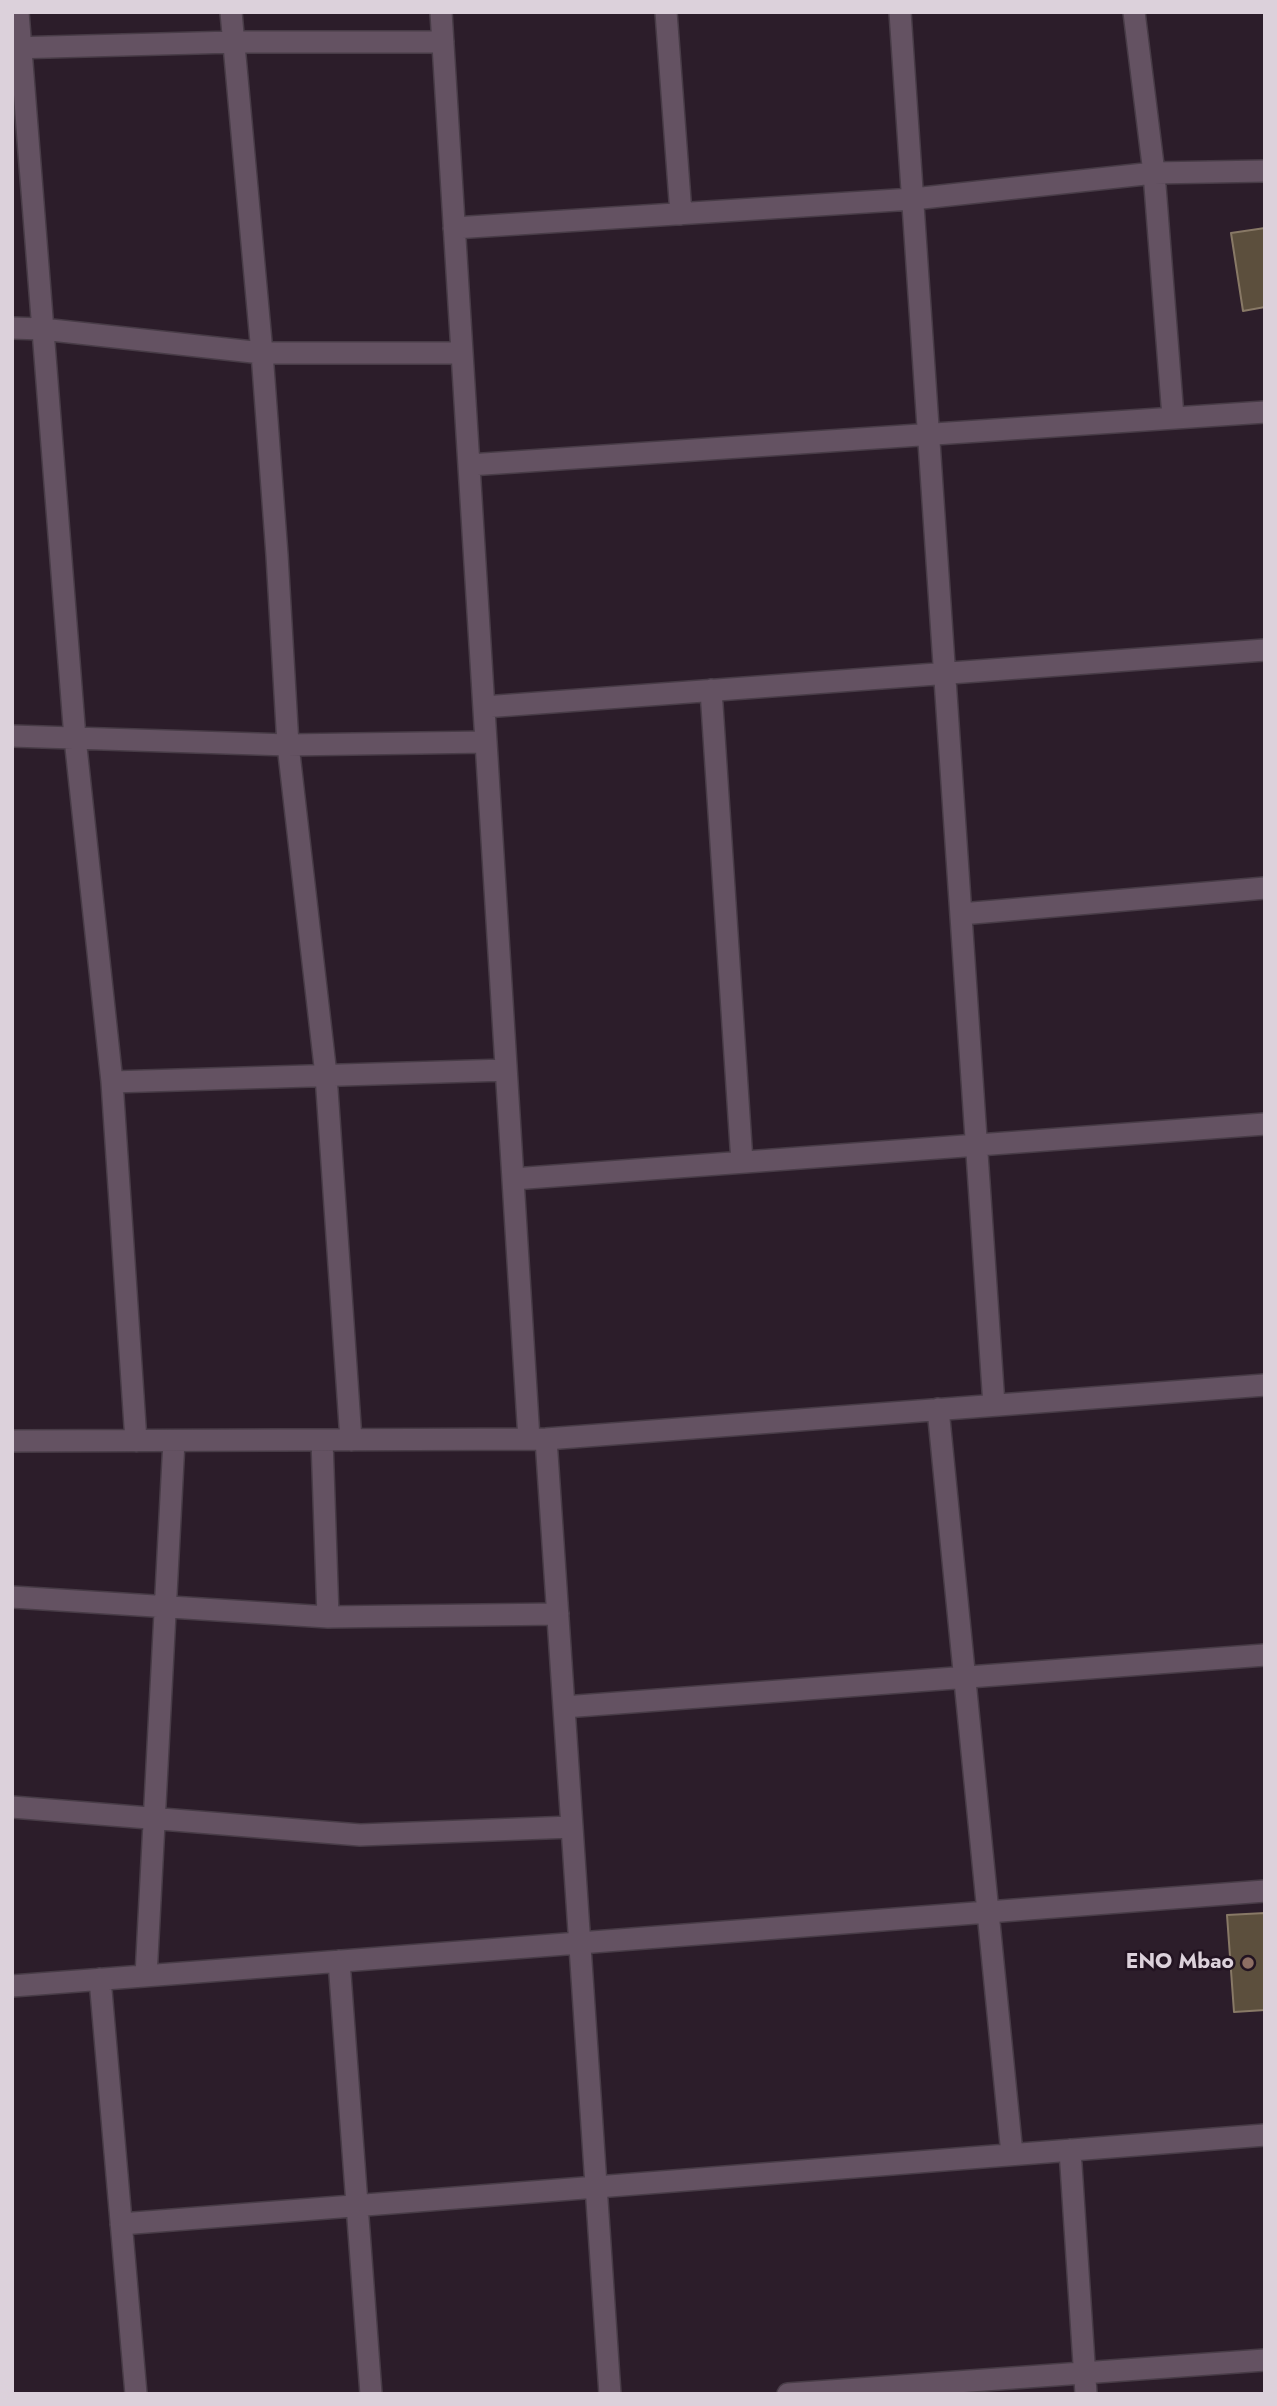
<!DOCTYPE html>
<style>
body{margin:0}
#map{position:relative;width:1277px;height:2406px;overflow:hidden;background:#2c1d2a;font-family:Jost,sans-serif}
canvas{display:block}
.frame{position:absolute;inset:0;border:14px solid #dcd1db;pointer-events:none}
</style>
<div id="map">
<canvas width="1277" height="2406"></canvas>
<div class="frame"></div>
</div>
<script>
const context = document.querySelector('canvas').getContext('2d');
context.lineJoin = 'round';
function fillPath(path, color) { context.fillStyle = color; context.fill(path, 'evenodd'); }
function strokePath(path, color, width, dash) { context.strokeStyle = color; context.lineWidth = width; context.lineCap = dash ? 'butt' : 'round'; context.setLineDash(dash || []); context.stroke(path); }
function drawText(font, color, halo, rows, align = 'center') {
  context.font = font + ' Jost,sans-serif'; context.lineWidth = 5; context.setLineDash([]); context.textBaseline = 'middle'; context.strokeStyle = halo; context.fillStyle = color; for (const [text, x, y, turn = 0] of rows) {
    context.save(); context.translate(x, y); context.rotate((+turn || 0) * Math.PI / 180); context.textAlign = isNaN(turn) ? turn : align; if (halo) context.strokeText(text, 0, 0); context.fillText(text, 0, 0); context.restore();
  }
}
const building = new Path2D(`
 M1265 228V307L1243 311 1231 233Z
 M1265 1913V2010L1234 2012 1227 1915Z`);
fillPath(building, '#5c4f3d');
strokePath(building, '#887966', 2);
const minor = new Path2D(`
 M18 12 75 738 112 1082 136 1441
 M231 12 262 353 277 555 288 745 326 1075 351 1440
 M441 12 529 1439
 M666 12 681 214
 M900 12 994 1405
 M1134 12 1154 173 1173 417
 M12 48 234 42H443
 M454 228 913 199 1154 173 1265 171
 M12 328 42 329 262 353H462
 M469 465 1265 412
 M711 690 742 1162
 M484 707 1265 650
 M12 736 288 745 486 742
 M961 914 1265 888
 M112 1082 506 1070
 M513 1179 1265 1124
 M938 1409 1012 2154
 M546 1439 610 2394
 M322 1440 328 1617
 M12 1441 546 1439 1265 1385
 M12 1597 328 1617 558 1614
 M564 1707 1265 1655
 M12 1807 360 1835 572 1827
 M339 1961 371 2394
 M146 1976 174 1441
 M100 1979 136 2394
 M12 1986 1265 1891
 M1070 2150 1086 2394
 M121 2224 1265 2135
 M788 2394 1265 2360`);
strokePath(minor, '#483c47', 24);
strokePath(minor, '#645262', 21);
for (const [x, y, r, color] of [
 [1248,1963,7,"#8d6e63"]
]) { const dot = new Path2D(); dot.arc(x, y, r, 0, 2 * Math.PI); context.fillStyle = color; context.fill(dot); strokePath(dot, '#221321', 2.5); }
drawText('bold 21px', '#dcd1db', '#221321', [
 ["ENO Mbao",1234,1963]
], 'right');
</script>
